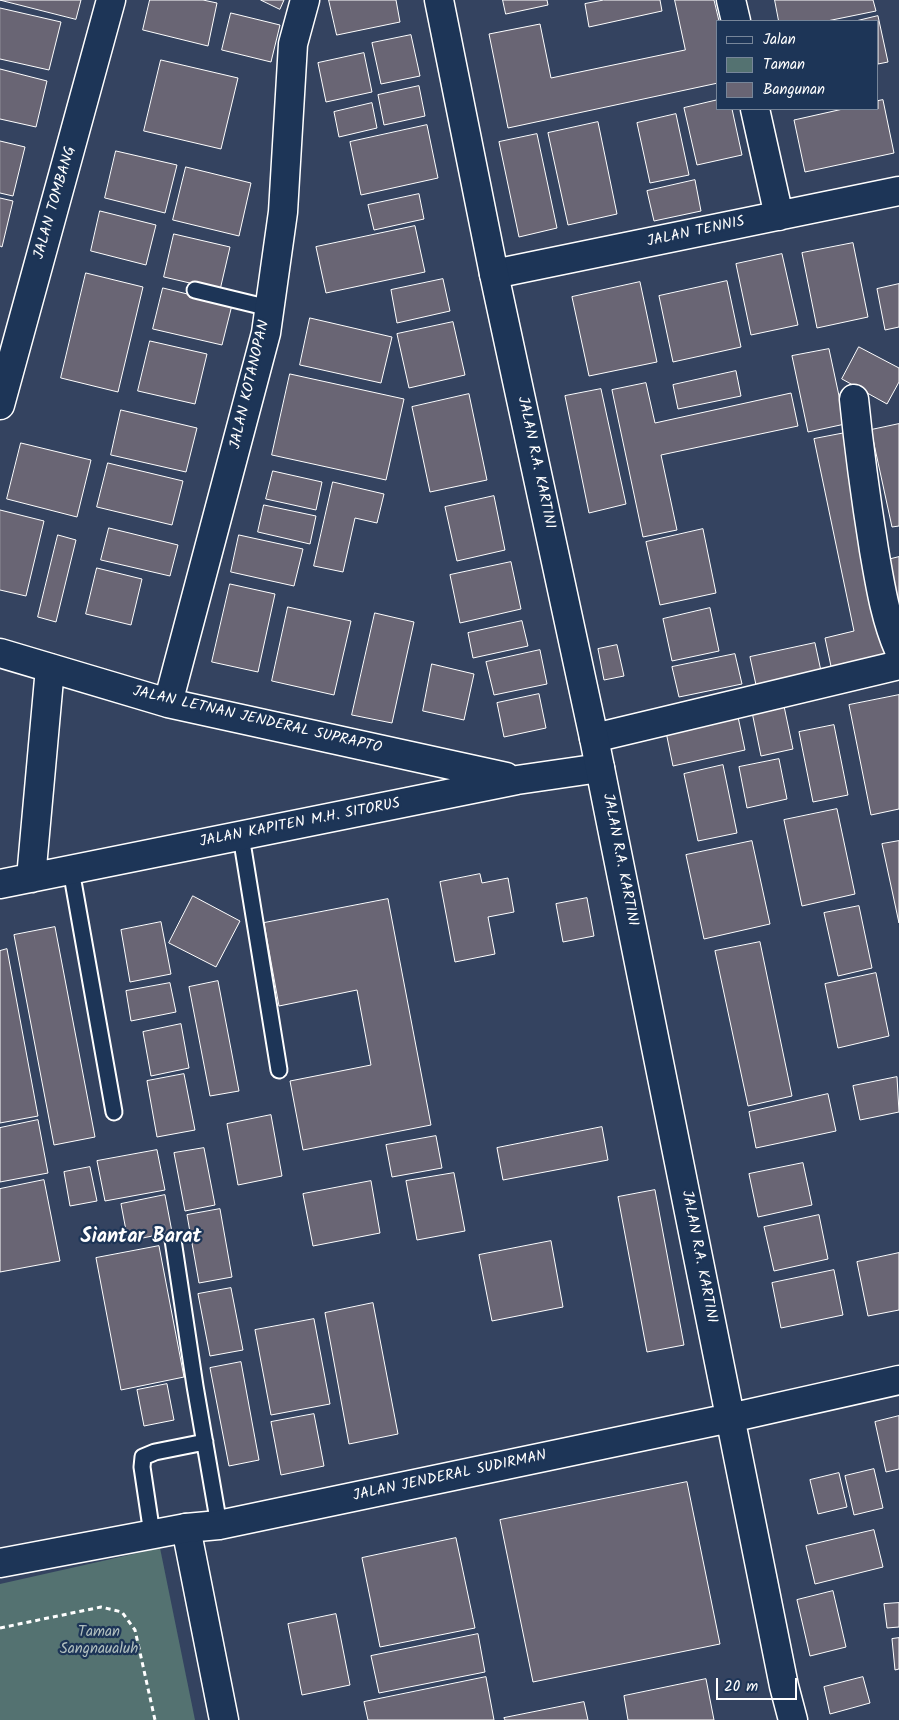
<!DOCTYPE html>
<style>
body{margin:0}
#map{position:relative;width:899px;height:1720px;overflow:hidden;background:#344360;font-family:Kalam,sans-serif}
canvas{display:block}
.legend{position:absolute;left:716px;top:20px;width:162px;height:90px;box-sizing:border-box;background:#1d3557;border:1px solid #77869a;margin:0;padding:6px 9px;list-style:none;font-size:15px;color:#fff}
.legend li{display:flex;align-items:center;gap:10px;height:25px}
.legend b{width:25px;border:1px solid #77869a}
.scale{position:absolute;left:716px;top:1678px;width:81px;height:22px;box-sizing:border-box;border:2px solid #fff;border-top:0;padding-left:6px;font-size:15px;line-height:18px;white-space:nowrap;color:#fff;-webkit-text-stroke:4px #1d3557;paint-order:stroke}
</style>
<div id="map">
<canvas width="899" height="1720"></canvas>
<ul class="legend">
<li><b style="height:6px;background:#1d3557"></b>Jalan</li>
<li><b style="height:14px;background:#547271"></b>Taman</li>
<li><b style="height:14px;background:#696574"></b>Bangunan</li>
</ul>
<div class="scale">20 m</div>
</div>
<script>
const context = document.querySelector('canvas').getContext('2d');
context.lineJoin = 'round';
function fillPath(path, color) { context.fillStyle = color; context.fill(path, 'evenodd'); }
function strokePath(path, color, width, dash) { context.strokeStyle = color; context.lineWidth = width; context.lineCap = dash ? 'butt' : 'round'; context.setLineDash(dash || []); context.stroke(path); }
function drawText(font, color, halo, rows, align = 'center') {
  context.font = font + ' Kalam,sans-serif'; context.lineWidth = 4.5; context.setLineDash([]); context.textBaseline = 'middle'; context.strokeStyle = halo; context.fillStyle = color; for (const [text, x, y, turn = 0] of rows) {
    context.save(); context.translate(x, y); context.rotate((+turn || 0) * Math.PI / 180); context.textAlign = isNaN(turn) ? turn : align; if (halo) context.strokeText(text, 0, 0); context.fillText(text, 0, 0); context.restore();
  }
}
fillPath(new Path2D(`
 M160 1548 195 1720H0V1584Z`), '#547271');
const building = new Path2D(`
 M0 0H81L76 19Z
 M150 0H203L217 3 208 46 143 30Z
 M261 0H284L280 9Z
 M329 0H396L400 22 337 35Z
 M503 0H547L548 5 506 14Z
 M604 0H660L662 11 589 27 585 4Z
 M675 0H714L719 21 718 83 508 128 489 34 540 24 551 78 685 50Z
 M775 0H873L876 11 827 21H779Z
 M0 8 61 22 49 70 0 59Z
 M231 13 280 25 271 62 222 50Z
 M878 16 888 62 878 64V21H856Z
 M411 35 420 76 381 84 372 43Z
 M364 53 372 92 326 102 318 63Z
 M161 60 238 78 221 149 144 131Z
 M0 69 47 81 36 127 0 119Z
 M419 86 425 116 384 125 378 95Z
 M718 100V109H732L742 155 697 165 684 108Z
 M883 100 894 153 805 172 794 120 843 109H878V101Z
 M372 103 377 128 339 137 334 112Z
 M676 114 689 175 650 183 637 123Z
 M598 122 617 214 568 225 548 133Z
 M427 125 438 178 361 195 350 142Z
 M537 134 557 228 519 237 499 142Z
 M0 141 25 147 13 196 0 193Z
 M116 151 177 165 165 213 105 198Z
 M186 167 251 183 239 236 173 220Z
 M695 180 701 211 654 221 647 191Z
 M419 194 424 219 374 230 368 205Z
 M0 198 13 201 2 247 0 246Z
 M100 211 156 225 146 265 91 251Z
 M415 226 425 272 326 293 316 247Z
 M174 234 230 247 220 290 164 277Z
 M853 243 868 317 817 328 802 253Z
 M782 254 798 325 751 335 736 264Z
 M86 273 143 287 118 392 61 378Z
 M443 279 450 311 397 323 391 290Z
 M727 281 741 347 673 362 659 296Z
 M640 282 657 362 589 376 572 297Z
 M899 284V327L885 330 877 289Z
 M163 288 232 305 222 345 153 329Z
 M310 318 392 337 381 383 300 365Z
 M453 322 465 375 409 388 397 334Z
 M150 341 207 354 195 404 138 391Z
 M859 347 899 368V382L887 404 842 379Z
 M829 349 845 424 808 432 792 356Z
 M736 371 741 396 678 409 673 385Z
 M290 374 404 399 386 480 272 455Z
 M646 383 655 423 791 393 798 426 661 455 677 530 643 537 612 390Z
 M601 389 626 504 589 513 565 396Z
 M469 394 487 480 430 492 412 407Z
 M121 410 197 428 186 472 111 455Z
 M899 424V526L892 527 871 430Z
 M845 433 892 658 832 671 825 638 854 631 814 439Z
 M21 443 91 460 77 517 7 499Z
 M108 463 183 481 172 525 97 507Z
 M273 471 322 482 316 510 266 499Z
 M333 482 384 494 377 523 355 518 343 572 314 566Z
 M494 496 505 550 457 561 445 507Z
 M264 505 316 516 310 544 258 532Z
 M0 510 44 521 26 596 0 590Z
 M109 528 178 545 170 576 101 560Z
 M703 529 716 593 660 605 646 542Z
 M58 535 76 540 56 622 38 617Z
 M239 535 303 549 294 586 231 572Z
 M899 557V617L887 560Z
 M511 562 521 609 460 623 450 575Z
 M97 568 142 579 131 625 86 614Z
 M230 584 275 594 258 672 212 662Z
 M288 607 351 621 334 695 272 681Z
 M710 608 719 651 672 661 663 619Z
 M375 613 414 622 392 723 352 715Z
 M522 621 528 646 473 658 468 633Z
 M815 643 821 671 756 685 750 657Z
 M617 645 624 676 604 680 598 649Z
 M540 650 547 684 494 695 486 662Z
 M735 654 742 684 679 697 672 667Z
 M432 664 474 674 464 720 423 711Z
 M539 694 546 728 504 737 497 703Z
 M899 695V809L871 815 849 705Z
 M784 706 793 749 761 756 752 712Z
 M737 712 745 750 673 766 665 727Z
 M834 725 848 795 813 802 799 732Z
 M779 759 787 799 747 808 739 767Z
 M723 765 737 833 698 841 684 774Z
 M837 809 855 894 802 906 784 820Z
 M752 841 770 924 704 939 686 855Z
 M899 841V923L882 844Z
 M480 874 482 883 508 878 514 912 488 917 495 954 455 962 440 882Z
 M193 896 240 921 216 967 169 943Z
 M587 898 594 936 563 942 556 904Z
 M388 899 431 1125 303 1150 290 1081 371 1065 357 990 279 1006 264 923Z
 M859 906 872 968 838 976 824 913Z
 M161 922 171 974 130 982 121 930Z
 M55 927 95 1137 54 1145 14 935Z
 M760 942 792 1096 748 1106 715 951Z
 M7 949 38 1116 0 1123V951Z
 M876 973 889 1036 838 1048 825 984Z
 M218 981 239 1091 210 1096 189 987Z
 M170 983 176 1012 131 1021 126 991Z
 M181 1024 189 1068 151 1076 143 1032Z
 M184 1074 195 1130 157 1137 147 1081Z
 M897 1077 899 1112 860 1120 853 1086Z
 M828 1094 836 1131 756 1148 749 1112Z
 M271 1115 282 1176 238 1185 227 1124Z
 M38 1120 48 1173 0 1182V1128Z
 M602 1127 608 1160 503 1180 497 1148Z
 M436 1136 442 1168 392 1177 386 1145Z
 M204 1148 215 1205 185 1211 174 1153Z
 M157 1150 165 1190 105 1201 97 1161Z
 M803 1163 812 1205 758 1217 749 1174Z
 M90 1167 97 1201 70 1206 64 1172Z
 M454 1173 465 1231 417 1240 406 1181Z
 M44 1180 60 1261 0 1272V1189Z
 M371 1181 380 1233 313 1246 303 1194Z
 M655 1190 684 1345 647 1352 618 1197Z
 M165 1195 172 1232 128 1241 121 1204Z
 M220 1209 232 1277 199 1283 187 1215Z
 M819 1215 828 1259 774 1271 764 1227Z
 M551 1241 563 1307 492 1321 479 1255Z
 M159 1246 184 1377 121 1390 96 1258Z
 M899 1253V1310L868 1316 857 1262Z
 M834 1270 843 1315 781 1328 772 1283Z
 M231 1288 243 1350 210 1356 198 1294Z
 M373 1303 398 1434 349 1444 325 1313Z
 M314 1319 330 1404 271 1415 255 1330Z
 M241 1362 259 1460 229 1466 210 1368Z
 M167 1384 174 1420 144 1426 137 1390Z
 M314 1414 324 1466 281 1475 271 1422Z
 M899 1416V1469L886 1472 875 1422Z
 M874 1469 883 1508 854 1515 845 1476Z
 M839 1473 847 1507 818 1514 810 1480Z
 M687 1482 720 1644 533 1682 500 1520Z
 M874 1530 883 1567 815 1584 806 1546Z
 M456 1538 475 1628 380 1647 362 1558Z
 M833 1591 846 1647 810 1656 797 1600Z
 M899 1603V1627L887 1628 884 1604Z
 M336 1614 350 1685 302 1695 288 1624Z
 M478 1634 485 1672 379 1693 371 1656Z
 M899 1638V1669L895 1670 892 1639Z
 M486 1677 494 1720H368L364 1702Z
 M863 1677 870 1703 830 1714 824 1687Z
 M706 1679 714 1720H628L624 1696Z
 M584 1702 588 1720H505L504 1718Z`);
fillPath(building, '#696574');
strokePath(building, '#fff', 1);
const lane = new Path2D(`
 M195 290 269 308
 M241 836 279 1070
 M71 870 114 1112
 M173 1240 195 1386 219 1525
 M152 1534 142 1467 143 1457 155 1452 205 1442`);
const street = new Path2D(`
 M731 0 736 21
 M755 109 779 216
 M494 274 899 191
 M854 399C859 449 866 500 874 550 880 584 885 618 899 650
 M0 405 111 0
 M0 653 168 703 506 777
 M168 703 266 333 283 212 293 44 305 0
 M594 738 899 665
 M31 878 50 668
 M0 884 517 780 600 768
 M186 1528 224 1720`);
const secondary = new Path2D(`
 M439 0 494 274 594 738 784 1686 793 1720
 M0 1563 186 1528 219 1525 730 1418 899 1380`);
strokePath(lane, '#fff', 19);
strokePath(street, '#fff', 31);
strokePath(secondary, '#fff', 31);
strokePath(new Path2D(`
 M0 1628 101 1607 122 1612 135 1630 155 1720`), '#fff', 3, [5, 4]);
strokePath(lane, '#1d3557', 15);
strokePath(street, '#1d3557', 28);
strokePath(secondary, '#1d3557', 28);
drawText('15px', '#fff', '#1d3557', [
 ["JALAN TOMBANG",56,203,-74],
 ["JALAN TENNIS",696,233,-12],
 ["JALAN KOTANOPAN",251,385,-77],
 ["JALAN R.A. KARTINI",535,463,78],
 ["JALAN LETNAN JENDERAL SUPRAPTO",257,721,13],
 ["JALAN KAPITEN M.H. SITORUS",300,824,-11],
 ["JALAN R.A. KARTINI",619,860,79],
 ["JALAN R.A. KARTINI",698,1257,79],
 ["JALAN JENDERAL SUDIRMAN",450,1477,-12]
]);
drawText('15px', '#b2c0bf', '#1d3557', [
 ["Taman",99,1633],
 ["Sangnaualuh",99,1650]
]);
drawText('bold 20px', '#fff', '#1d3557', [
 ["Siantar Barat",141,1239]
]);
</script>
